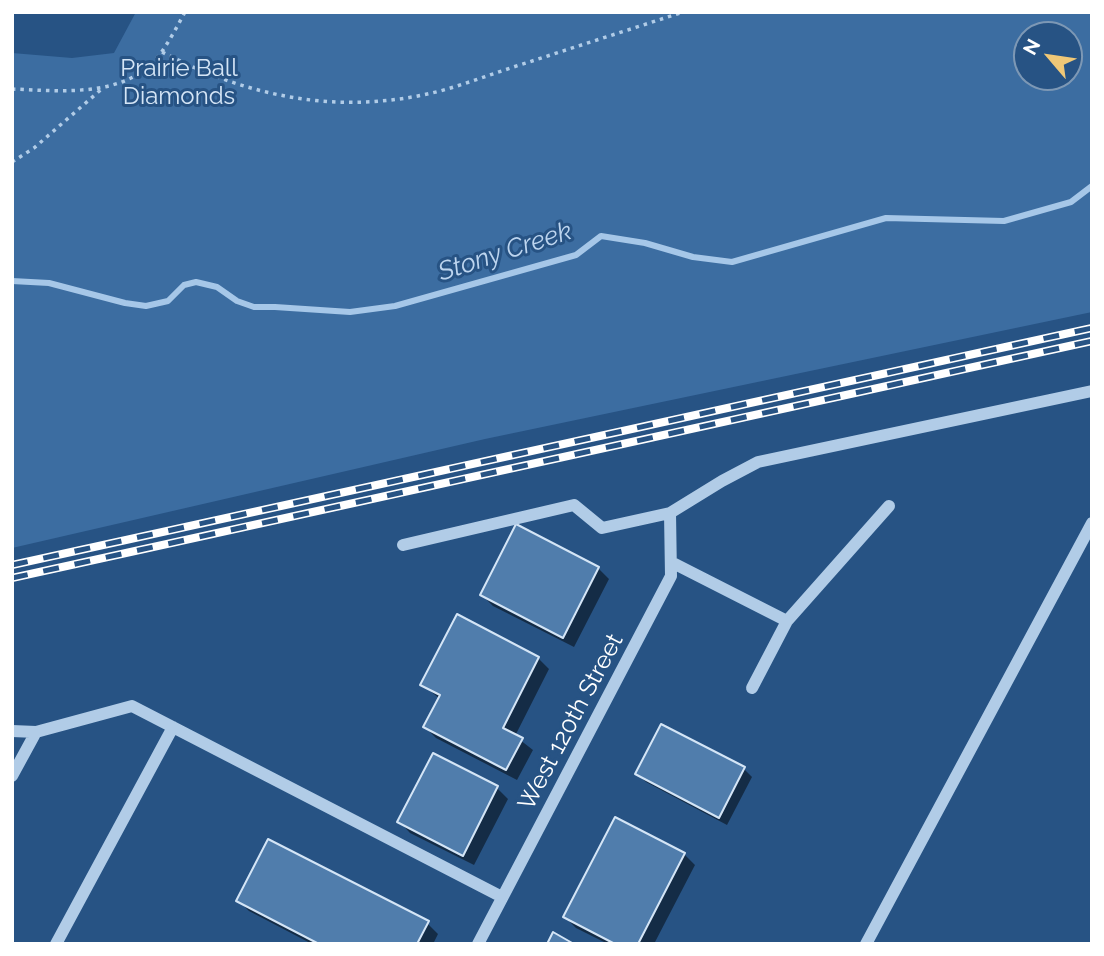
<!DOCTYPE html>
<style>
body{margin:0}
#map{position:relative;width:1104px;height:956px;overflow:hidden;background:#275384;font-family:Raleway,sans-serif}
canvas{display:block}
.frame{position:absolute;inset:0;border:14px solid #fff;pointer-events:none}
.north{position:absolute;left:1013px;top:21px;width:70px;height:70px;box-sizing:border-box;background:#275384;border:2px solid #7d98b5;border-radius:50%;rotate:299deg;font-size:19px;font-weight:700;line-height:28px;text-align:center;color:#fff}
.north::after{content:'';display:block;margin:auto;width:24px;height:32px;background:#f0c877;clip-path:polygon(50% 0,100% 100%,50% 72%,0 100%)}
</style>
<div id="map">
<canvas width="1104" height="956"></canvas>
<div class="frame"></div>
<div class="north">N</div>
</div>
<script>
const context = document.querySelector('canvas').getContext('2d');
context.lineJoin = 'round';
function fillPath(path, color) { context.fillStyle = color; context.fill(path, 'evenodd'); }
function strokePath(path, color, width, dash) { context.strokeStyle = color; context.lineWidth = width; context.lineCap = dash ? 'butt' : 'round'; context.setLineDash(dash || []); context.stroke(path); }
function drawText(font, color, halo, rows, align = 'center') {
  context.font = font + ' Raleway,sans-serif'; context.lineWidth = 6; context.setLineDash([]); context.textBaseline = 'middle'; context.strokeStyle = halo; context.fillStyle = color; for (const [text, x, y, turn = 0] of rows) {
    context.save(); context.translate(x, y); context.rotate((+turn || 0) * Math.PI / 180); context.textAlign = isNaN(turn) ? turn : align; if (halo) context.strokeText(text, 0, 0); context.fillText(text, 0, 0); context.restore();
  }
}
fillPath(new Path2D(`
 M136 12H1092V312L485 439 12 548V53L72 58 114 53ZM1027 35H1069V77H1027Z`), '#3c6da1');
fillPath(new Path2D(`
 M517 527 598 568 609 579 574 647 493 606 482 595Z
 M538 658 549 669 515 736 533 750 517 780 436 738 425 727 440 699 422 684Z
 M434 755 497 788 508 799 474 865 410 833 400 822Z
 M744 769 752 777 727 825 646 782 637 774Z
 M684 854 695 865 654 944H608L576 928 565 917Z
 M238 900 427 923 438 934 433 944H312L249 911Z`), '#0007');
strokePath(new Path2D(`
 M12 281 49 283 125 303 146 306 168 301 184 285 196 282 217 287 237 301 254 307H275L350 312 395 306 576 255 601 236 645 243 693 257 732 262 886 218 1004 221 1071 202 1092 186`), '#a6c7e8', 6);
const building = new Path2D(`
 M516 524 599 567 563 638 480 595Z
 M457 614 539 657 503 728 523 738 506 770 423 727 440 695 420 685Z
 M661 724 745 767 719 818 635 774Z
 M433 753 498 786 463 856 397 822Z
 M615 817 685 853 638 944H615L563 917Z
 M268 839 429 921 417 944H319L236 901Z
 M553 932 574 944H547Z`);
fillPath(building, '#507dac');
strokePath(building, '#d4e5f6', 2);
strokePath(new Path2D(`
 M162 52C250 98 342 116 440 91 469 83 497 72 526 63 578 46 631 29 683 12
 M12 89C64 91 130 99 163 50 171 38 178 25 185 12
 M12 162 34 148 104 87`), '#b1cce7', 3.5, [3.5, 5]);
strokePath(new Path2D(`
 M403 545 574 505 602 528 670 513 722 481 758 462 1092 391
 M671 562 787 621
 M752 688 787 621 889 506
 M12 731 36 732 132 706 502 897
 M12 776 36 732
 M56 944 173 727
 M478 944 671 576 670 513
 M866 944 1092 523`), '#b1cce7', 12);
const rail = new Path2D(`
 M12 565 1092 328
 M12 578 1092 341`);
strokePath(rail, '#fff', 8);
strokePath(rail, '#275384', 5, [16]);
drawText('24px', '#d4e5f6', '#275384', [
 ["Prairie Ball",179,69],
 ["Diamonds",179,97]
]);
drawText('24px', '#fff', '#275384', [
 ["West 120th Street",571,722,-62]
]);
drawText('italic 26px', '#bdd5ef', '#275384', [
 ["Stony Creek",505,252,-18]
]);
</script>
